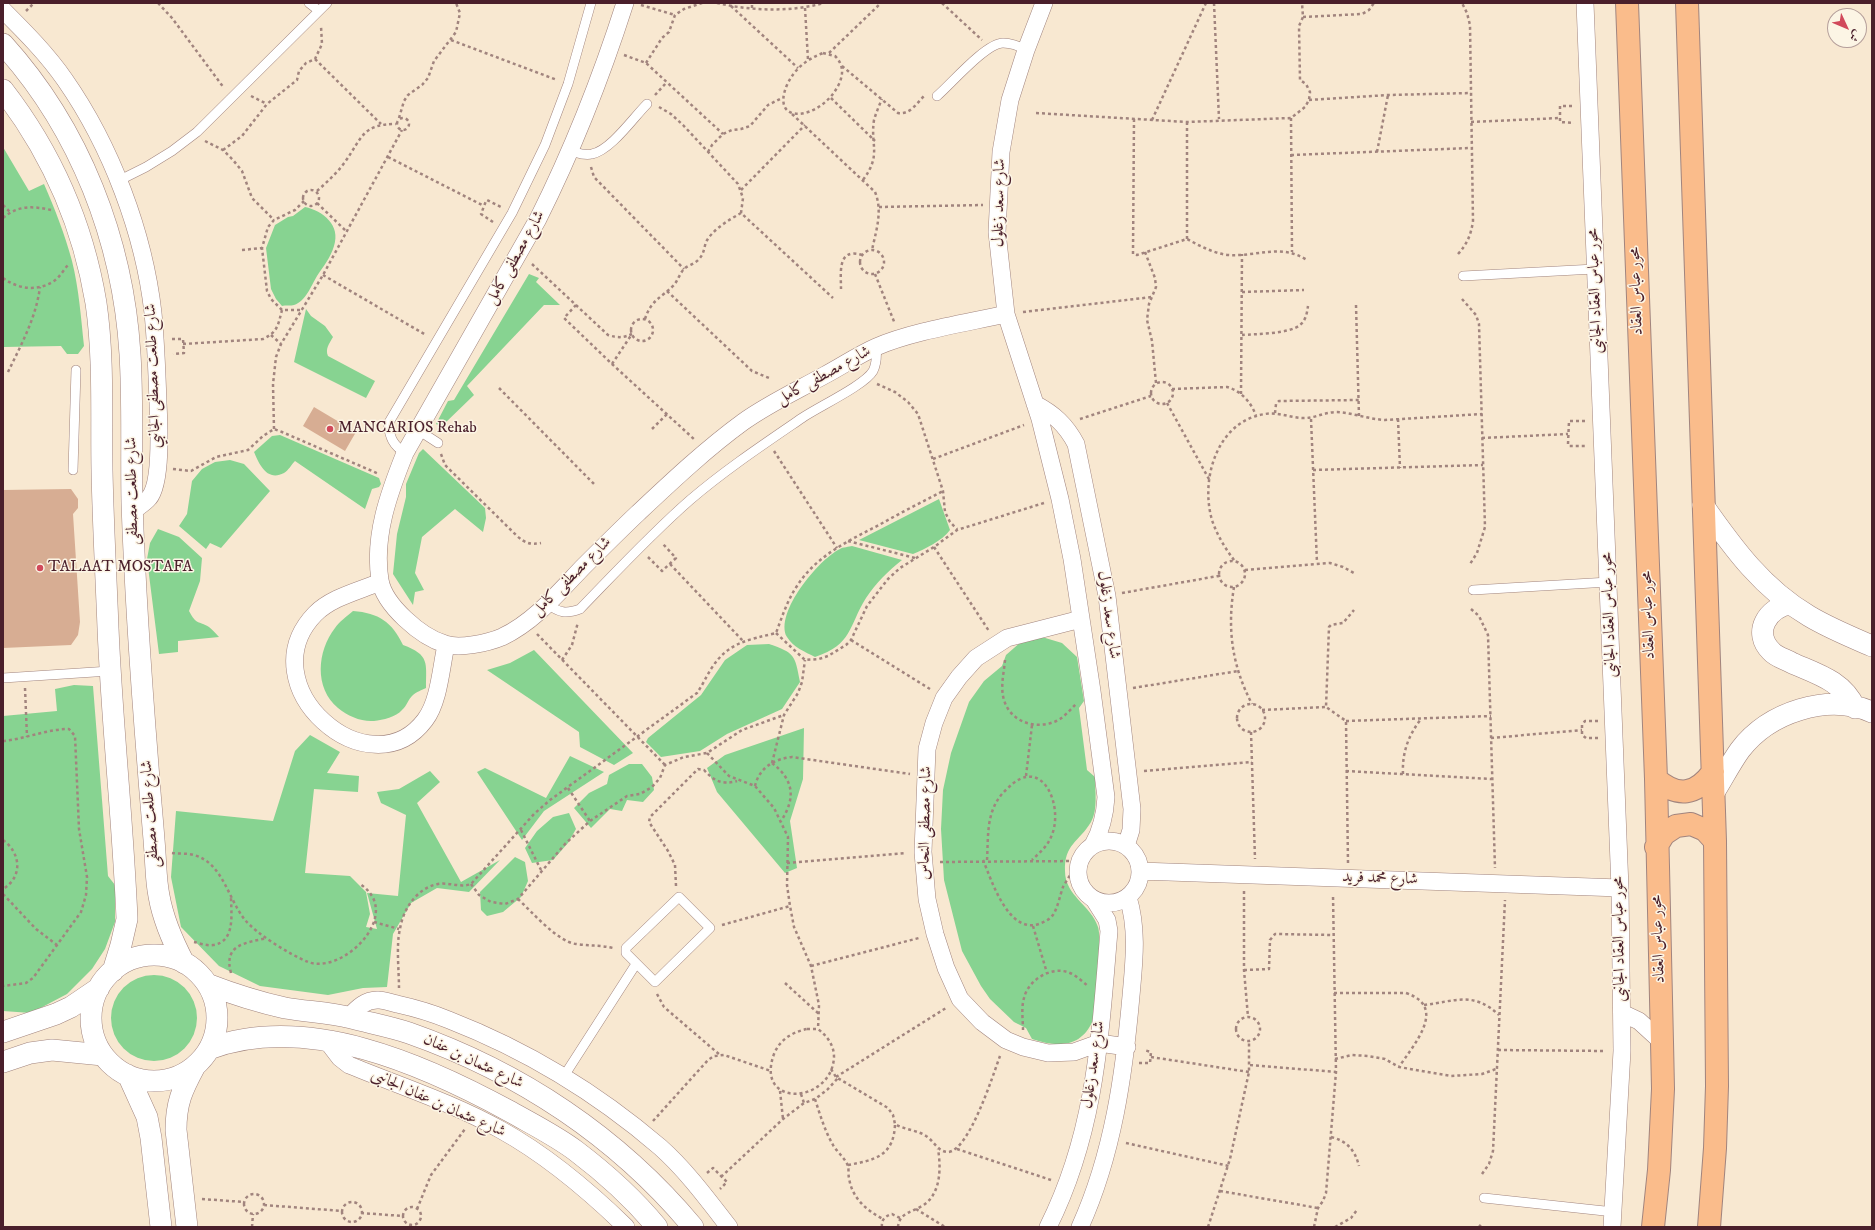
<!DOCTYPE html>
<meta charset="utf-8">
<style>
body{margin:0}
#map{position:relative;width:1875px;height:1230px;overflow:hidden;background:#f8e8d1;font-family:"IM FELL DW Pica",Amiri,serif}
canvas{display:block}
.frame{position:absolute;inset:0;border:4px solid #4a1f2b;pointer-events:none}
.north{position:absolute;left:1827px;top:8px;width:40px;height:40px;box-sizing:border-box;background:#fcf5e5;border:1px solid #b59f9b;border-radius:50%;rotate:134deg;font-size:11px;font-weight:700;line-height:16px;text-align:center;color:#4a1f2b}
.north::after{content:'';display:block;margin:auto;width:14px;height:18px;background:#d1495b;clip-path:polygon(50% 0,100% 100%,50% 72%,0 100%)}
</style>
<div id="map">
<canvas width="1875" height="1230"></canvas>
<div class="frame"></div>
<div class="north">ش</div>
</div>
<script>
const context = document.querySelector('canvas').getContext('2d');
context.lineJoin = 'round';
function fillPath(path, color) { context.fillStyle = color; context.fill(path, 'evenodd'); }
function strokePath(path, color, width, dash) { context.strokeStyle = color; context.lineWidth = width; context.lineCap = dash ? 'butt' : 'round'; context.setLineDash(dash || []); context.stroke(path); }
function drawText(font, color, halo, rows, align = 'center') {
  context.font = font + ' "IM FELL DW Pica",Amiri,serif'; context.lineWidth = 3; context.setLineDash([]); context.textBaseline = 'middle'; context.strokeStyle = halo; context.fillStyle = color; for (const [text, x, y, turn = 0] of rows) {
    context.save(); context.translate(x, y); context.rotate((+turn || 0) * Math.PI / 180); context.textAlign = isNaN(turn) ? turn : align; if (halo) context.strokeText(text, 0, 0); context.fillText(text, 0, 0); context.restore();
  }
}
fillPath(new Path2D(`
 M3 147 29 191 44 184C55 209 65 235 72 261 79 289 81 318 84 346L78 354H67L61 346 3 347Z
 M305 207C323 211 341 225 334 246 331 257 323 267 317 276 311 286 306 301 294 305 291 306 285 305 282 306L276 299 271 289 266 248 275 225 288 217 293 216Z
 M529 274 539 278 536 282 560 305H544L467 386 474 395 441 427 436 424 448 401 454 400Z
 M306 309 311 316 325 326 333 337C329 344 325 349 328 356L375 381 366 398 294 362Z
 M280 435 379 478 381 484 379 487 372 489 365 509 295 461C292 464 288 471 284 473 267 482 259 464 254 452L272 436Z
 M423 449 485 508 486 518 483 532 455 509 422 537 415 573 424 590 415 592 413 605 393 574 397 534 406 497V484L419 453Z
 M230 460 244 464 270 491 221 548 210 543 206 549 179 526 187 514 192 481 202 469 215 462Z
 M939 499 950 530C942 541 925 549 913 554L859 540Z
 M158 529 179 537 202 558 200 581 189 611C197 626 198 620 209 627 213 630 216 634 219 637L178 641V652L159 654 147 559 150 543Z
 M852 546 902 560C888 571 876 583 866 598 848 627 853 644 815 657 805 652 793 647 787 637 774 613 819 559 840 549 843 547 849 547 852 546Z
 M353 611C379 613 392 622 403 645 430 655 426 663 426 688 422 690 416 692 413 695 408 699 407 706 402 710 396 717 383 720 374 721 361 722 348 716 338 708 314 688 317 651 335 628 339 622 347 616 353 611Z
 M1042 637 1062 643 1077 657 1084 701 1079 708 1087 770 1095 777C1095 791 1098 810 1091 822 1079 842 1064 844 1065 871 1065 896 1091 905 1098 927 1101 936 1098 964 1097 975 1096 986 1096 1011 1093 1020 1081 1049 1056 1047 1032 1039L1026 1028 1014 1022 990 999 981 986 962 951 944 880 941 829 943 790 951 753 969 702 984 681 1002 666 1006 655 1022 641Z
 M769 644C795 653 795 655 800 682L782 709 727 734 700 751 661 757 646 742 648 738 701 695 725 660 747 645Z
 M534 650 633 753 614 765 580 747 579 732 487 670 510 663Z
 M74 685 93 686 108 876 115 885V922L105 949 92 969 67 994 31 1013 3 1011V716L57 711 55 689Z
 M804 728 803 779 790 821 797 868 785 873 717 792 707 768 725 755Z
 M310 735 340 752 327 773 359 776 358 792 314 789 305 873 350 876 366 892 370 914 366 927 377 929 367 893 398 896 406 815 381 803 377 792 399 789 430 771 440 782 417 803 461 882 500 860 469 892 437 888 411 903 393 934 387 987 363 988 328 995 260 986 219 966 181 927 171 877 176 811 273 821 295 751Z
 M570 756 604 772 544 811 522 840 477 772 485 768 546 798Z
 M629 764H642L652 777 654 790 643 802 627 800 622 811 610 809 591 828 574 808 589 793 607 784 609 775Z
 M569 813 576 829 568 843 553 860 532 863 525 848 537 831 553 817Z
 M515 857 525 862 528 881 521 897 503 912 487 916 481 910 480 892Z
 M111 1018a43 43 0 1 1 86 0a43 43 0 1 1-86 0Z`), '#87d391');
fillPath(new Path2D(`
 M314 407 356 432 345 451 303 426Z
 M71 489 78 499V508L73 514 80 622 78 635 71 645 3 648V490Z`), '#d7ad93');
const service = new Path2D(`
 M309 3 318 10
 M937 96C951 84 986 43 1003 43 1012 43 1019 46 1026 50
 M571 151C578 153 584 156 592 154 611 150 633 118 647 104
 M118 181 146 167 172 151 197 132 327 3
 M1463 276 1595 269
 M418 430 438 443
 M405 453C393 445 390 438 388 424L512 213 545 145 568 84 591 3
 M73 470 76 370
 M1473 590 1609 582
 M548 604C559 613 566 614 580 609 616 572 651 534 690 500 725 470 764 444 802 418 818 407 865 385 873 371 877 363 877 356 876 347
 M3 678 110 671
 M679 897 710 928 655 982 626 953V948Z
 M564 1076 636 964
 M1484 1198 1614 1212`);
const minor = new Path2D(`
 M625 3C601 78 573 149 538 219L405 453C389 493 373 536 380 580 384 605 421 637 445 644 459 649 488 643 502 637 534 622 559 592 583 567 601 549 619 531 638 513 671 482 706 449 743 422 768 404 798 390 825 375 842 366 858 355 876 347 913 331 966 323 1006 314
 M1044 3 1026 50 1010 100 1001 152 997 232 1006 314 1040 419 1060 499 1072 559 1092 691 1106 797C1105 815 1102 829 1093 845
 M1585 3 1620 888 1622 1051 1612 1227
 M3 10C25 32 47 54 65 80 111 146 144 233 153 313 156 343 157 373 158 403 159 424 162 483 149 498 145 503 138 507 133 511
 M1035 404C1054 414 1066 425 1076 444L1107 596 1132 809 1131 830 1126 846
 M380 582C359 591 332 597 315 614 246 686 370 793 425 720 439 702 441 668 446 645
 M1081 619 1007 638 976 658 959 677 944 698 934 723 927 749 923 852 927 899 935 934 946 968 960 999 982 1022 1006 1040 1023 1047 1048 1053 1074 1052 1099 1043 1127 1047
 M1078 872a31 31 0 1 1 62 0a31 31 0 1 1-62 0Z
 M1140 871 1620 888
 M1622 1013 1639 1021 1662 1042
 M349 1017C357 1008 366 999 379 1000 385 1000 391 1003 397 1004 415 1008 432 1013 449 1020 526 1050 597 1093 660 1147 686 1170 708 1200 729 1227
 M327 1041 340 1058 349 1065C400 1086 453 1103 501 1130 548 1156 588 1190 626 1227
 M1048 1227C1096 1131 1100 1036 1109 931L1107 920 1095 901
 M1080 1227C1113 1154 1124 1075 1131 996 1134 962 1138 930 1128 897`);
const tertiary = new Path2D(`
 M3 44C80 129 123 240 130 354 133 403 131 453 132 503 135 591 141 679 148 766 150 795 153 824 155 853 156 867 156 881 159 896 163 919 173 942 184 963
 M3 90C51 152 83 225 96 303 104 358 101 415 102 470 103 523 106 575 108 628 112 725 123 822 127 919L121 945 113 971
 M1703 505C1733 548 1763 589 1809 616 1829 628 1851 637 1872 646
 M1790 604C1768 608 1752 632 1771 651 1776 657 1785 659 1792 663 1817 674 1843 681 1855 708
 M1713 794C1722 780 1730 764 1740 750 1769 712 1827 693 1872 712
 M91 1018a63 63 0 1 1 126 0a63 63 0 1 1-126 0Z
 M207 984C233 994 258 1002 285 1008 307 1012 330 1012 351 1018 370 1023 391 1027 409 1033 520 1072 618 1137 693 1227
 M3 1032 56 1014 71 1007 99 988
 M209 1049C307 1012 425 1065 511 1112 532 1124 556 1136 576 1151 605 1173 633 1198 657 1227
 M3 1062 30 1053 52 1050 103 1055
 M128 1075 147 1117 151 1138 161 1227
 M187 1227 176 1130C176 1103 182 1090 195 1066`);
const primary = new Path2D(`
 M1627 3 1656 779 1662 1042 1663 1089 1659 1170 1653 1227
 M1687 3 1715 841 1717 1086 1715 1148 1709 1227
 M1656 779C1678 798 1696 795 1713 772
 M1656 847 1664 834 1676 826 1691 824 1705 830 1715 841`);
strokePath(service, '#a1847e', 10);
strokePath(minor, '#a1847e', 18);
strokePath(tertiary, '#a1847e', 22);
strokePath(primary, '#a1847e', 24);
strokePath(new Path2D(`
 M158 3 172 18 224 88
 M717 3C722 4 727 5 732 6 762 11 795 11 824 3
 M942 3 982 40
 M1214 3 1219 119
 M641 5 675 15
 M731 6 798 68
 M752 8V3
 M805 8 808 60
 M26 11 34 3
 M1303 17 1362 14 1369 10 1374 3
 M451 40 557 80
 M823 53 835 56C843 64 844 73 839 84 822 120 769 127 787 85 794 69 807 59 823 53Z
 M829 53 881 3
 M624 55 646 63 723 134
 M315 59 381 124
 M646 63 662 38 669 32 675 15 684 9 702 3
 M842 66 898 113C910 115 917 103 925 95
 M655 95 667 82
 M251 96 267 104
 M831 98 875 141
 M1309 100 1388 95 1471 93
 M1572 106H1560V122L1574 123
 M659 107 671 114 683 125 738 184 743 198 741 213 833 298
 M1036 113 1187 122 1291 118 1305 107 1309 100 1310 92 1306 84 1300 80 1299 26 1303 17 1302 3
 M792 114 875 192C883 211 876 231 872 250
 M397 124a6 6 0 1 1 12 0a6 6 0 1 1-12 0Z
 M399 118 404 101 408 95 422 85 428 78 434 61 456 32 460 13 456 3
 M1291 118 1292 252
 M1134 119 1133 254 1137 255 1187 239C1200 246 1213 253 1228 255 1257 257 1280 243 1307 260
 M1152 120 1206 3
 M1471 122 1560 118
 M205 141 223 150 233 160 242 171 252 198 274 220
 M223 150 242 136 267 104 297 80 299 71 306 63 315 59 322 44 321 26
 M708 152 712 145 723 134 732 130 741 129 750 126 768 105 784 97
 M1377 152 1388 95
 M1291 155 1471 148
 M388 157 484 206
 M591 167 594 177 684 269
 M863 180C882 154 870 146 874 120 876 113 879 106 882 99
 M741 190 805 125
 M303 198a8 8 0 1 1 16 0a8 8 0 1 1-16 0Z
 M317 191C327 182 337 173 345 162 362 138 362 124 396 124
 M317 203 346 231
 M3 205 10 212
 M879 207 983 205
 M3 218C18 205 33 206 51 210
 M493 222 481 214 486 201 487 200 501 207
 M1187 239V122
 M242 250 262 248
 M860 262a12 12 0 1 1 24 0a12 12 0 1 1-24 0Z
 M1145 252 1155 278 1156 287 1149 304 1147 320 1152 341 1156 383
 M1458 254C1467 244 1471 235 1473 221L1470 25 1467 13 1462 3
 M532 264 608 335C618 338 623 338 632 334
 M875 274 895 324
 M323 275 426 335
 M3 278C18 289 37 292 54 281 60 277 64 269 69 264
 M841 289C841 273 837 247 862 255
 M667 291 752 371 769 378
 M1242 292 1304 290
 M1462 299 1476 315 1479 324 1485 527 1477 553 1470 564
 M576 305 564 318 612 364 695 440
 M1356 305 1359 417
 M300 310H282L271 299 267 291 262 248 268 227 274 220 295 210 304 201
 M1023 312 1152 297
 M645 319C651 300 661 298 674 285 678 280 680 273 684 269 688 265 695 264 699 259 704 254 704 248 706 242 713 229 729 220 741 213
 M631 330a11 11 0 1 1 22 0a11 11 0 1 1-22 0Z
 M271 335 281 344
 M1242 335C1256 334 1289 334 1300 325 1306 320 1307 313 1308 306
 M172 339H183L184 353 173 354
 M183 344 263 339C278 332 278 325 282 310
 M612 364 632 334
 M8 372C21 345 36 318 40 287
 M1151 393a11 11 0 1 1 22 0a11 11 0 1 1-22 0Z
 M877 384 895 392 908 402 918 414 943 491 945 512 950 522 957 529
 M499 388 596 486
 M1172 389 1227 387C1240 390 1252 403 1256 416
 M1241 394 1242 254
 M1167 403 1210 481
 M1275 413 1276 404 1279 401 1359 400
 M1080 419 1151 396
 M1311 419 1317 563
 M1398 419 1400 468
 M1585 421H1569L1568 444 1569 446H1586
 M274 429 273 384 276 357 281 344 323 275 402 130
 M652 429 667 414
 M1482 438 1568 434
 M774 451 837 548
 M441 454 445 465 517 536C525 543 530 545 541 543
 M933 459 1024 425
 M173 469 191 471 216 457 248 450 263 436 274 429 282 432 379 474
 M1313 470 1483 465
 M848 541 915 558
 M934 547 989 631
 M648 557 662 571 676 558 662 543
 M1234 560C1225 548 1217 535 1212 520 1200 479 1217 421 1265 414 1277 412 1289 417 1301 418 1314 419 1324 412 1337 412 1353 413 1368 419 1385 420L1482 414
 M1219 574a13 13 0 1 1 26 0a13 13 0 1 1-26 0Z
 M670 564 743 641
 M1245 570 1330 563 1343 567 1354 573
 M1234 587C1227 629 1232 666 1252 704
 M1122 593 1218 576
 M1471 609 1479 616 1488 635 1495 868
 M776 633 805 660 819 659 828 656 846 645 851 640 867 606 888 579 900 568 934 547 957 530 1044 503
 M537 634 665 765
 M851 640 930 689
 M562 660 572 645 578 622
 M1005 660C1004 673 1000 687 1004 700 1011 724 1040 731 1060 719 1066 715 1071 709 1076 704
 M25 688 27 737
 M1133 688 1238 671
 M1237 718a14 14 0 1 1 28 0a14 14 0 1 1-28 0Z
 M1262 710 1326 707
 M1346 721 1491 716
 M1251 732 1255 859
 M1491 738 1582 730
 M1598 738H1586L1582 735V725L1585 721H1598
 M3 741C25 739 47 729 69 729L75 736 79 829 87 877 86 895 81 912 33 978 26 983 3 986
 M707 753 729 776 755 786 774 808 788 837 787 885 790 906 794 927 811 966 819 1005 818 1029
 M772 763 784 715 798 693 802 682 805 660
 M772 763C794 780 796 798 781 821
 M1144 771 1252 762
 M1346 771 1492 779
 M1403 774C1402 753 1408 736 1421 719
 M1026 776 1032 725
 M755 786C759 768 774 759 792 757L910 774
 M568 788 590 821
 M521 830 541 870
 M3 840C21 853 23 877 3 889
 M172 853C179 854 187 853 194 855 223 863 228 899 245 920 258 935 289 954 308 962 338 973 386 931 374 900 371 893 366 888 360 884
 M983 860C992 881 1008 934 1039 924 1044 922 1049 920 1052 916 1057 911 1060 895 1063 887 1068 878 1074 869 1079 861
 M987 860C988 844 987 827 992 812 995 803 1000 795 1007 789 1042 752 1065 807 1051 837 1047 847 1039 853 1032 860
 M940 862 1079 861
 M787 863 906 853
 M1348 863 1346 721 1326 707 1329 627 1331 625 1343 623 1354 610
 M471 884 479 895 491 902 505 904 518 899 565 844 590 821 627 796 640 794 652 787 660 778 665 765 684 757 707 753 742 730 784 715
 M676 886 675 865 668 851 649 822 650 817 698 769 704 770C714 781 722 785 737 781
 M1244 891V970L1248 1017
 M3 894 36 929 57 945
 M518 899C532 912 558 942 576 944 589 946 600 945 613 948
 M374 922 399 929
 M722 925 790 906
 M1033 926 1047 973
 M194 942C199 943 207 946 213 945 236 942 231 913 231 897
 M811 966 919 938
 M1244 970 1269 969 1270 940 1275 934 1333 935
 M231 973C223 944 246 943 267 938
 M785 983 819 1014
 M399 988C399 971 396 945 400 929 403 909 417 888 438 884 449 882 460 888 471 884L534 814 550 800 697 693C702 686 706 677 711 669 728 642 748 640 776 633 782 617 787 601 797 586 816 556 848 541 879 525 900 513 922 502 943 491
 M1334 993H1406C1448 1007 1414 1044 1399 1067
 M657 994 664 1007 720 1055
 M1424 1005C1456 1001 1473 991 1499 1015
 M1236 1029a12 12 0 1 1 24 0a12 12 0 1 1-24 0Z
 M807 1029H818C827 1036 834 1045 834 1057 832 1104 754 1109 774 1054 780 1039 793 1032 807 1029Z
 M1023 1030C1023 1020 1021 1008 1024 998 1028 980 1052 965 1070 973 1077 976 1083 982 1088 986
 M1498 1050 1605 1051
 M1151 1057 1249 1072
 M1335 1059 1352 1055 1368 1056 1385 1059 1399 1067 1451 1076 1482 1074 1496 1069
 M1139 1063H1150L1151 1052 1144 1050
 M1250 1065 1336 1072
 M831 1069 836 1077 888 1108 893 1115 895 1124C905 1130 917 1130 926 1136 934 1141 938 1152 948 1152 969 1151 993 1075 1000 1056
 M836 1077 946 1008
 M780 1091 783 1119
 M801 1094 804 1103
 M815 1099C820 1115 825 1131 833 1145 837 1152 845 1158 848 1166 849 1169 848 1174 849 1178 852 1198 866 1210 883 1219
 M653 1121 708 1060 714 1056 724 1055 771 1071
 M1331 1137C1347 1141 1355 1150 1359 1166
 M1126 1143 1229 1166
 M957 1149 1051 1180
 M848 1165C875 1160 894 1156 895 1124
 M707 1173 713 1168 727 1182 720 1189
 M1482 1174 1489 1164 1493 1151 1505 900
 M721 1177 783 1119 804 1103 815 1099 827 1090 838 1078
 M1220 1191 1318 1208
 M244 1204a10 10 0 1 1 20 0a10 10 0 1 1-20 0Z
 M202 1199 244 1202
 M342 1212a10 10 0 1 1 20 0a10 10 0 1 1-20 0Z
 M264 1205 342 1211
 M403 1216a9 9 0 1 1 18 0a9 9 0 1 1-18 0Z
 M417 1209 431 1175 465 1129
 M916 1209 945 1227
 M361 1213 403 1216
 M1479 1225 1481 1227
 M252 1227 253 1214
 M882 1227C881 1220 885 1216 892 1214L900 1218
 M898 1227C899 1212 914 1212 925 1204 941 1192 941 1167 938 1149
 M1208 1227 1230 1159 1249 1072V1041
 M1314 1227 1318 1208 1323 1201 1326 1193 1336 1072 1333 895
 M1335 1227 1351 1218 1357 1210`), '#a1847e', 2.5, [3, 3]);
strokePath(service, '#fff', 9);
strokePath(minor, '#fff', 17);
strokePath(tertiary, '#fff', 21);
strokePath(primary, '#fabc8b', 22);
for (const [x, y, r, color] of [
 [330,429,4,"#d1495b"],
 [40,568,4,"#d1495b"]
]) { const dot = new Path2D(); dot.arc(x, y, r, 0, 2 * Math.PI); context.fillStyle = color; context.fill(dot); strokePath(dot, '#fcf5e5', 1.5); }
drawText('16px', '#4a1f2b', '#fcf5e5', [
 ["شارع سعد زغلول",1000,203,-89],
 ["شارع مصطفى كامل",516,258,-61],
 ["محور عباس العقاد الجانبى",1596,291,-92],
 ["محور عباس العقاد",1637,291,-92],
 ["شارع طلعت مصطفى الجانبي",154,376,-92],
 ["شارع مصطفى كامل",824,376,-29],
 ["شارع طلعت مصطفى",133,491,-91],
 ["شارع مصطفى كامل",572,577,-45],
 ["شارع سعد زغلول",1108,615,82],
 ["محور عباس العقاد الجانبى",1610,615,-92],
 ["محور عباس العقاد",1649,615,-92],
 ["شارع طلعت مصطفى",151,814,-94],
 ["شارع مصطفى النحاس",926,823,-89],
 ["شارع محمد فريد",1380,879,2],
 ["محور عباس العقاد الجانبى",1620,939,-91],
 ["محور عباس العقاد",1659,939,-92],
 ["شارع عثمان بن عفان",473,1062,25],
 ["شارع سعد زغلول",1094,1065,-82],
 ["شارع عثمان بن عفان الجانبى",438,1104,24]
]);
drawText('16px', '#4a1f2b', '#fcf5e5', [
 ["MANCARIOS Rehab",338,429],
 ["TALAAT MOSTAFA",48,568]
], 'left');
</script>
